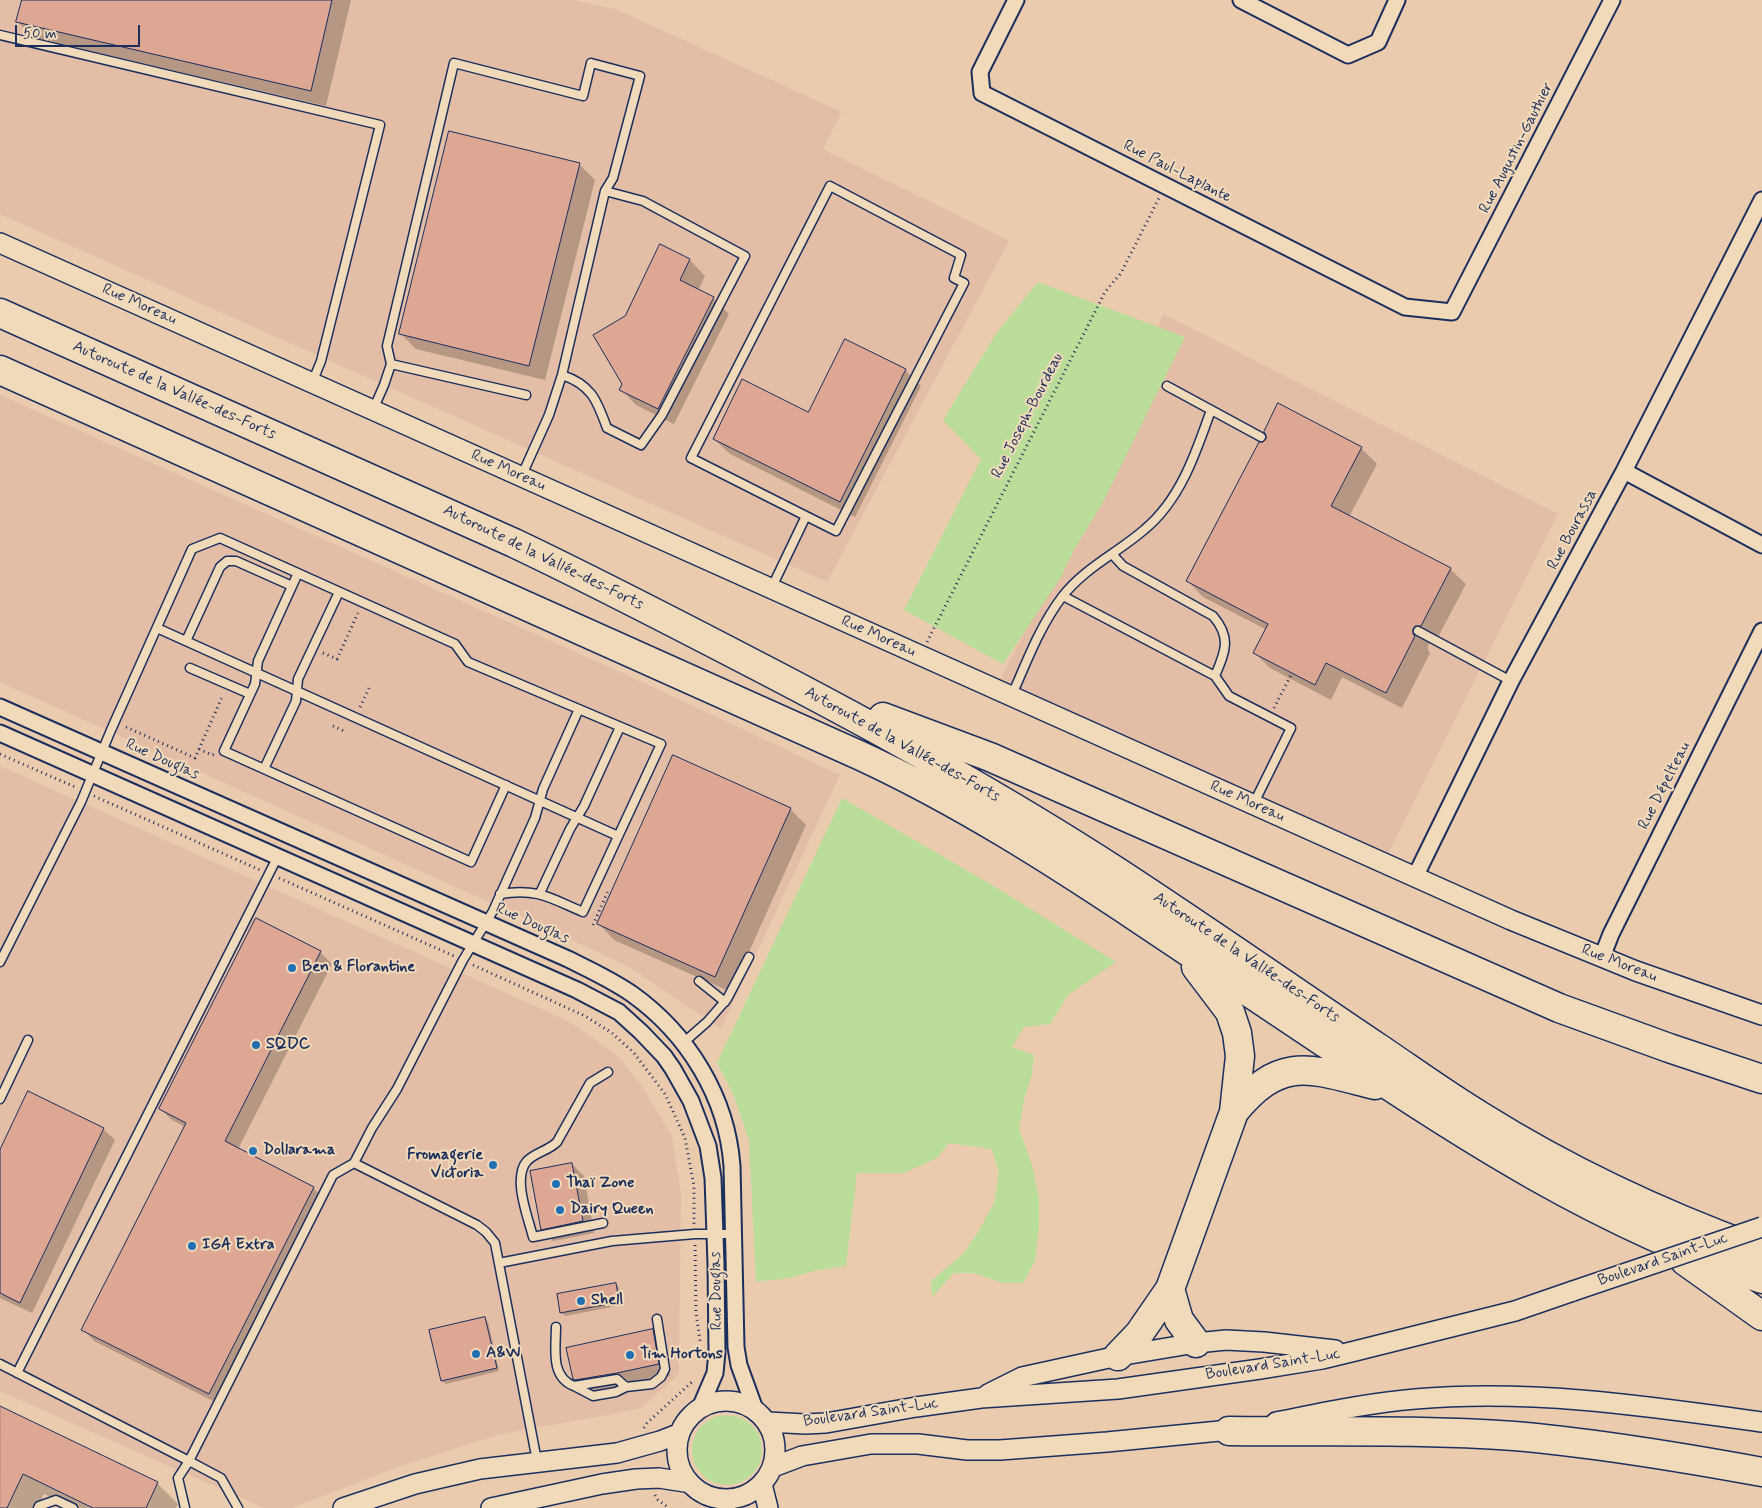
<!DOCTYPE html>
<meta charset="utf-8">
<style>
body{margin:0}
#map{position:relative;width:1762px;height:1508px;overflow:hidden;background:#ebcbae;font-family:Mynerve,sans-serif}
canvas{display:block}
.scale{position:absolute;left:15px;top:25px;width:125px;height:22px;box-sizing:border-box;border:2px solid #1b2f5e;border-top:0;padding-left:6px;font-size:15px;line-height:18px;white-space:nowrap;color:#1b2f5e;-webkit-text-stroke:4px #f1dab9;paint-order:stroke}
</style>
<div id="map">
<canvas width="1762" height="1508"></canvas>
<div class="scale">50 m</div>
</div>
<script>
const context = document.querySelector('canvas').getContext('2d');
context.lineJoin = 'round';
function fillPath(path, color) { context.fillStyle = color; context.fill(path, 'evenodd'); }
function strokePath(path, color, width, dash) { context.strokeStyle = color; context.lineWidth = width; context.lineCap = dash ? 'butt' : 'round'; context.setLineDash(dash || []); context.stroke(path); }
function drawText(font, color, halo, rows, align = 'center') {
  context.font = font + ' Mynerve,sans-serif'; context.lineWidth = 4; context.setLineDash([]); context.textBaseline = 'middle'; context.strokeStyle = halo; context.fillStyle = color; for (const [text, x, y, turn = 0] of rows) {
    context.save(); context.translate(x, y); context.rotate((+turn || 0) * Math.PI / 180); context.textAlign = isNaN(turn) ? turn : align; if (halo) context.strokeText(text, 0, 0); context.fillText(text, 0, 0); context.restore();
  }
}
fillPath(new Path2D(`
 M0 0H573L615 9 842 112 823 149 1009 241 827 582 0 214Z
 M1163 314 1558 514 1388 854 1000 679 1127 438 1128 409Z
 M0 395 627 675 840 775 721 1029 629 967 547 928 0 682Z
 M0 766 570 1022 618 1056 642 1086 672 1136 681 1193 679 1374 641 1408 618 1413 501 1434 403 1465 292 1508H264L0 1391Z`), '#e3bda5');
fillPath(new Path2D(`
 M1038 282 1185 337 1103 502 1074 550 1061 577 1003 664 904 610 981 459 943 420 998 331Z
 M842 798 992 885 1116 962 1068 995 1050 1024 1024 1027 1012 1047 1034 1055 1032 1074 1024 1100 1019 1129 1032 1165 1039 1198V1228L1035 1261 1023 1283H1003L974 1273H954L932 1297 931 1281 964 1253 978 1232 994 1203 999 1173 992 1149 949 1143 937 1158 904 1173H857L846 1266 818 1270 789 1278 756 1282 749 1140 733 1094 717 1063Z
 M692 1450a35 35 0 1 1 70 0a35 35 0 1 1-70 0Z`), '#bade99');
fillPath(new Path2D(`
 M23 0H351L326 106 33 38 18 22Z
 M579 164 595 180 545 380 416 349 400 333Z
 M661 246 690 260 705 276 698 291 713 298 729 314 674 424 636 405 621 389 623 384 626 316Z
 M845 340 905 370 921 386 855 517 730 454 714 439 809 414Z
 M1361 448 1377 464 1349 517 1450 569 1466 584 1436 641H1431L1428 645V650L1430 653 1402 708 1342 677 1331 700 1270 668 1255 653 1267 630 1203 597 1188 581Z
 M790 809 806 825 731 992 614 940 599 924Z
 M320 952 332 964 238 1149 313 1188 325 1199 221 1405 94 1341 83 1329 185 1127 172 1120 160 1109Z
 M103 1129 115 1140 32 1313 0 1298V1153Z
 M572 1164 584 1176 594 1233 553 1241 542 1229Z
 M615 1284 619 1287 622 1305 565 1316 562 1313Z
 M484 1318 488 1322 499 1371 446 1384 442 1381 430 1331Z
 M652 1330 664 1342 670 1376 630 1385 588 1391 574 1378Z
 M0 1407 157 1483 178 1504 176 1508H73L44 1494 37 1508H0Z`), '#0003');
const building = new Path2D(`
 M22 0H332L311 91 16 22Z
 M449 131 580 163 529 366 399 334Z
 M660 244 690 259 680 280 714 297 658 409 619 390 622 384 593 335 625 316Z
 M845 339 906 369 840 502 713 439 742 379 808 412Z
 M1278 403 1362 447 1331 506 1451 568 1421 626H1415L1413 629V634L1415 636 1386 693 1326 663 1315 685 1253 653 1268 624 1186 581 1259 442H1263L1266 439V435L1264 432Z
 M673 755 791 808 715 977 597 924Z
 M256 918 321 951 225 1141 314 1187 209 1394 81 1330 186 1123 159 1109Z
 M28 1091 104 1128 20 1303 0 1293V1150Z
 M572 1163 583 1221 541 1230 530 1171Z
 M616 1283 619 1302 560 1313 557 1294Z
 M485 1317 497 1368 441 1381 429 1330Z
 M653 1329 659 1364 617 1373 575 1380 573 1379 566 1348Z
 M0 1406 158 1482 146 1508H93L23 1474 7 1508H0Z`);
fillPath(building, '#dda794');
strokePath(building, '#1b2f5e', 1);
const service = new Path2D(`
 M0 35 380 125 321 361 312 383
 M391 364 387 346 454 63 583 96 591 63 640 76 613 178 605 191
 M1167 386 1261 437
 M373 410 384 385 391 364 526 395
 M522 475 549 415 562 375 605 191 643 201 745 256 662 415 641 445 607 428C597 401 592 385 562 375
 M1112 554 1123 566 1213 616C1232 638 1225 652 1215 676
 M298 573 258 661 255 684 224 751 471 862 506 785
 M771 589 806 516 691 458 830 186 961 255 954 278 964 283 836 531 806 516
 M1063 596 1215 676 1229 696 1291 728 1253 805
 M157 628 618 836
 M1418 631 1511 681
 M186 641 220 567 227 561H236L292 586
 M190 668 250 694
 M1012 695C1027 661 1040 626 1062 597 1084 568 1119 552 1145 529 1181 499 1196 452 1211 410
 M264 769 296 701 298 679 339 592
 M540 893 570 829 584 806 620 727
 M0 962 81 802 111 730 192 549 220 538 455 644 468 662 661 744 583 912C550 898 538 888 500 894
 M699 981 725 1002
 M683 1043 707 1022 727 999 749 957
 M0 1099 28 1040
 M354 1163 477 1225 486 1232 495 1243 537 1461
 M603 1223 533 1237C528 1217 512 1178 527 1161 536 1152 548 1151 557 1142L590 1083 608 1072
 M499 1263 612 1241 695 1234H734
 M556 1327C556 1348 550 1377 574 1386L617 1379 626 1387 652 1384 661 1377 665 1369 657 1319
 M0 1364 189 1461 178 1478 185 1508
 M17 1373 278 856
 M574 1386 593 1396 616 1392 626 1387
 M38 1508 39 1506 56 1500 73 1508
 M238 1508 221 1478 189 1461 333 1175 354 1163 372 1128 397 1089 463 960 493 911 535 818 543 789 579 709`);
const minor = new Path2D(`
 M1016 0 980 72 982 93 1405 307 1452 312 1612 0
 M1241 0 1348 55 1378 42 1397 0
 M1624 471 1762 545
 M0 707 568 959C590 970 612 980 632 994 688 1034 727 1097 732 1166L736 1347 739 1365 756 1412
 M0 733 577 990 619 1012 641 1032 664 1056 673 1069 691 1101 708 1146 713 1178 716 1264 717 1352 715 1373 700 1408
 M1415 877 1511 681 1624 471 1762 200
 M1602 957 1611 934 1762 631`);
const tertiary = new Path2D(`
 M0 243 1511 920 1636 971 1762 1015
 M988 1394 1022 1377 1118 1356 1196 1343 1226 1340 1264 1342 1335 1350
 M677 1450a49 49 0 1 1 98 0a49 49 0 1 1-98 0Z
 M768 1422 805 1424 826 1423 916 1407 981 1398 1118 1389 1260 1369 1322 1359 1351 1352 1515 1311 1573 1291
 M1276 1422C1322 1413 1368 1403 1415 1399 1532 1389 1647 1406 1762 1422
 M773 1467 802 1456 871 1444H918L967 1450H1000L1107 1442 1240 1429
 M762 1484 768 1508
 M343 1508 415 1484 480 1469 617 1453 660 1441 678 1434
 M491 1508 602 1484 636 1479 659 1478 685 1482`);
const motorway = new Path2D(`
 M0 313 514 543C592 580 669 620 746 660 872 725 997 794 1116 871 1205 929 1292 990 1380 1049 1414 1072 1447 1096 1482 1117 1570 1172 1665 1216 1762 1251
 M0 370 861 756C960 802 1051 860 1141 920 1203 961 1264 1002 1325 1043 1462 1136 1603 1226 1762 1279
 M883 717 990 757 1559 1008 1669 1048 1762 1079
 M1234 1112C1281 1054 1311 1069 1375 1085
 M1685 1261 1762 1316
 M1170 1289 1179 1320 1196 1343
 M1118 1356 1139 1334 1170 1289 1234 1112 1240 1056 1237 1033 1230 1012 1196 967
 M1229 1431C1323 1432 1420 1429 1514 1436 1597 1443 1680 1457 1762 1472`);
strokePath(service, '#1b2f5e', 11);
strokePath(minor, '#1b2f5e', 19);
strokePath(tertiary, '#1b2f5e', 22);
strokePath(motorway, '#1b2f5e', 31);
strokePath(new Path2D(`
 M927 642 1105 292 1121 273 1159 198
 M323 653 337 659 358 613
 M360 707 370 686
 M1274 708 1292 673
 M333 726 344 731
 M126 727 195 758 223 695
 M199 749 212 755 215 754
 M0 754 75 787
 M94 796 260 870
 M279 878 454 956
 M593 925 608 891
 M473 965 585 1016 612 1033 634 1053 665 1094 685 1138 694 1186V1224
 M695 1245 696 1313 700 1341
 M644 1428 647 1423 693 1381
 M655 1495 658 1500 669 1508`), '#1b2f5e', 3, [1, 4]);
strokePath(service, '#f1dab9', 8);
strokePath(minor, '#f1dab9', 15);
strokePath(tertiary, '#f1dab9', 19);
strokePath(motorway, '#f1dab9', 28);
const tertiaryBridge = new Path2D(`
 M1573 1291 1762 1227`);
strokePath(tertiaryBridge, '#1b2f5e', 22, []);
strokePath(tertiaryBridge, '#f1dab9', 19);
for (const [x, y, r, color] of [
 [292,968,5,"#1f6fb2"],
 [256,1045,5,"#1f6fb2"],
 [253,1151,5,"#1f6fb2"],
 [493,1165,5,"#1f6fb2"],
 [556,1184,5,"#1f6fb2"],
 [560,1210,5,"#1f6fb2"],
 [192,1246,5,"#1f6fb2"],
 [581,1301,5,"#1f6fb2"],
 [476,1354,5,"#1f6fb2"],
 [630,1355,5,"#1f6fb2"]
]) { const dot = new Path2D(); dot.arc(x, y, r, 0, 2 * Math.PI); context.fillStyle = color; context.fill(dot); strokePath(dot, '#f1dab9', 2); }
drawText('16px', '#1b2f5e', '#f1dab9', [
 ["Rue Augustin-Gauthier",1517,148,-63],
 ["Rue Paul-Laplante",1177,172,27],
 ["Rue Moreau",139,305,24],
 ["Autoroute de la Vallée-des-Forts",174,391,24],
 ["Rue Joseph-Bourdeau",1028,416,-63],
 ["Rue Moreau",508,471,24],
 ["Rue Bourassa",1573,530,-62],
 ["Autoroute de la Vallée-des-Forts",543,558,26],
 ["Rue Moreau",878,637,24],
 ["Autoroute de la Vallée-des-Forts",902,745,29],
 ["Rue Douglas",162,760,24],
 ["Rue Dépelteau",1665,786,-63],
 ["Rue Moreau",1247,802,24],
 ["Rue Douglas",532,924,24],
 ["Autoroute de la Vallée-des-Forts",1246,958,34],
 ["Rue Moreau",1619,964,21],
 ["Boulevard Saint-Luc",1663,1260,-19],
 ["Rue Douglas",717,1291,-91],
 ["Boulevard Saint-Luc",1273,1365,-9],
 ["Boulevard Saint-Luc",871,1413,-8]
]);
drawText('bold 16px', '#1b2f5e', '#f1dab9', [
 ["Ben & Florantine",302,968],
 ["SQDC",266,1045],
 ["Dollarama",263,1151],
 ["Fromagerie",483,1156,"right"],
 ["Victoria",483,1174,"right"],
 ["Thaï Zone",566,1184],
 ["Dairy Queen",570,1210],
 ["IGA Extra",202,1246],
 ["Shell",591,1301],
 ["A&W",486,1354],
 ["Tim Hortons",640,1355]
], 'left');
</script>
